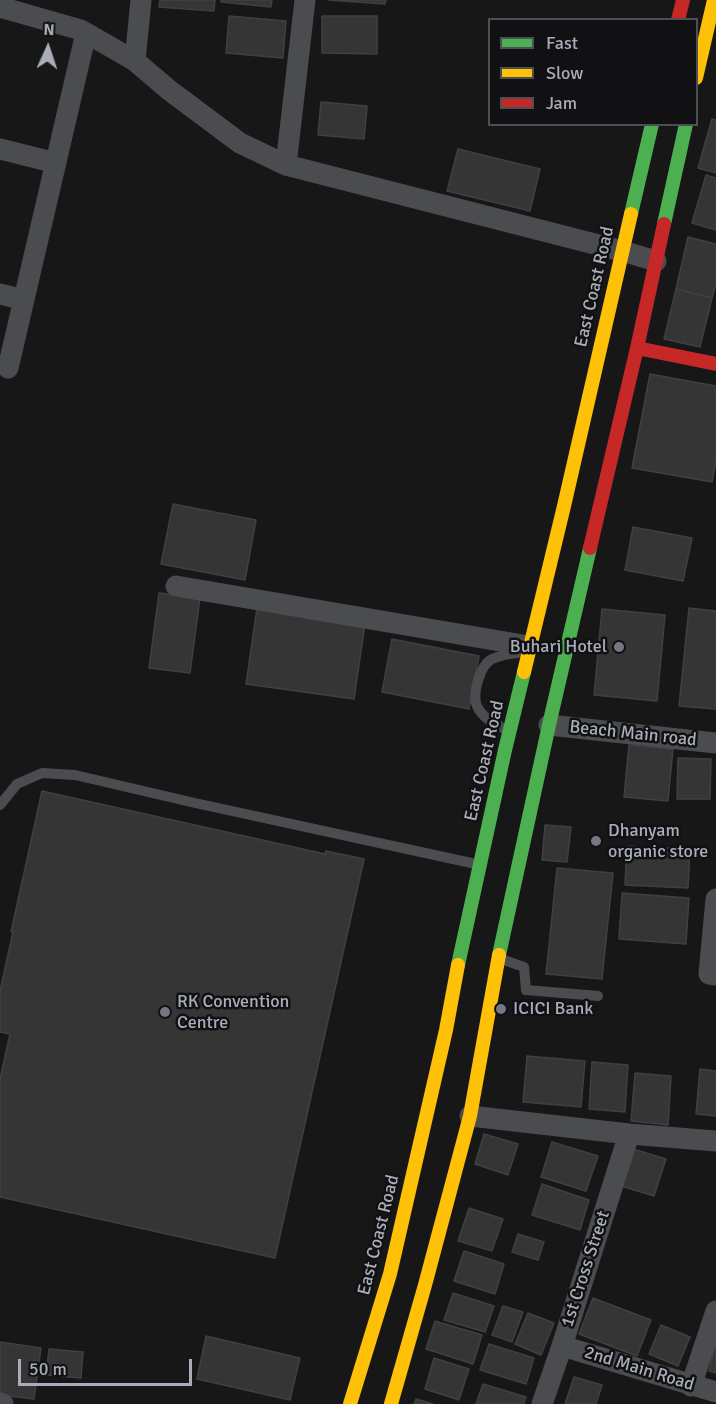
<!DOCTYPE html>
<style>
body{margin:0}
#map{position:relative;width:716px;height:1404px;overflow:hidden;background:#171717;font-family:Signika,sans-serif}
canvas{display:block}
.legend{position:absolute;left:488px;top:18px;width:210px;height:108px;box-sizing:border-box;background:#111113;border:2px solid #4d4f55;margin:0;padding:8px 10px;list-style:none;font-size:18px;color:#a8adb8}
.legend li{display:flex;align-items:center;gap:12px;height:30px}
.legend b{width:30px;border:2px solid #4d4f55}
.north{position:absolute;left:18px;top:18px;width:60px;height:60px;-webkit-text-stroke:4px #111113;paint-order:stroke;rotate:3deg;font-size:16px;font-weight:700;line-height:24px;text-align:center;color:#a8adb8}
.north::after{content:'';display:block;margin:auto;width:21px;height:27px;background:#a8adb8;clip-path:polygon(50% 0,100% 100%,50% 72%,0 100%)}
.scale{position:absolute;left:18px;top:1359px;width:174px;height:27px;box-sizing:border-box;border:3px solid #a8adb8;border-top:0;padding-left:8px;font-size:18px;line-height:21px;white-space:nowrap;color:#a8adb8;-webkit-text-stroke:4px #111113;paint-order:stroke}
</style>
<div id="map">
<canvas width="716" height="1404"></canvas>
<ul class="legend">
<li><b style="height:8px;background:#4caf50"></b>Fast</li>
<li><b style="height:8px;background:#ffc107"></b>Slow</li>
<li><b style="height:8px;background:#c62828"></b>Jam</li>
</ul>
<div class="north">N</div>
<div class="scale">50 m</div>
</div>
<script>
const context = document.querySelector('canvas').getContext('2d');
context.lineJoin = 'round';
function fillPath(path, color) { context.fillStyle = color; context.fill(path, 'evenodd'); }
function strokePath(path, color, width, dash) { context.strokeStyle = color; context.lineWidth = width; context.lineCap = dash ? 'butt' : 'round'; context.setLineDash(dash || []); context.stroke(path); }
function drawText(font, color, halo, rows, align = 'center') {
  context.font = font + ' Signika,sans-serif'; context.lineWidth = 5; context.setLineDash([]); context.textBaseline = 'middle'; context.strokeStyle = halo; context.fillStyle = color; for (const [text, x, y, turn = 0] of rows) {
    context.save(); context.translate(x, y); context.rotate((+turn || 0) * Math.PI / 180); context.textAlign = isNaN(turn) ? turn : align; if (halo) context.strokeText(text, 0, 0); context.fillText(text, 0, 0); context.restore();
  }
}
const building = new Path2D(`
 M160 0H215L214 11 159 7Z
 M221 0H272L271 7 221 2Z
 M328 0H386L385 4Z
 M229 16 286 21 283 58 226 53Z
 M322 16H377V54L322 53Z
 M321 102 367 106 364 139 318 135Z
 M712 119 716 120V173L698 168Z
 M458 149 540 169 530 211 447 191Z
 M706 175 716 178V230L692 223Z
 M688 237 716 244V283L712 298 676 289Z
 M676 289 712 298 700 347 664 339Z
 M650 374 716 386V460L712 482 632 468Z
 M173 504 256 520 245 580 161 564Z
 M633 527 692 538 683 581 625 570Z
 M159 593 200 598 190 673 149 668Z
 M257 608 365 624 354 699 246 684Z
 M689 608 716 611V709L679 706Z
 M602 609 665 615 657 701 594 695Z
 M392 639 479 656 469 709 382 692Z
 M629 745 673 749 668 801 624 797Z
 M678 758 711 759 710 799H677Z
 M42 791 325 854 326 851 364 859 275 1258 0 1197V1079L10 1034 0 1032V991L13 932H11Z
 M545 825 571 827 567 862 542 860Z
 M627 846 690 849 688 888 625 885Z
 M557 868 613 873 602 979 546 974Z
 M622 893 689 898 686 944 619 939Z
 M527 1056 585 1061 581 1107 523 1102Z
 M592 1062 628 1065 625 1112 589 1109Z
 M700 1069 716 1071V1116L696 1114Z
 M635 1073 671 1076 668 1125 631 1121Z
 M484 1134 518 1144 508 1175 475 1164Z
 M552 1142 598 1156 586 1191 541 1177Z
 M633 1149 666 1159 654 1196 621 1186Z
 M542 1184 589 1200 580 1230 532 1215Z
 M469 1208 503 1219 492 1251 458 1241Z
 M518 1234 544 1242 538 1260 512 1252Z
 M464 1251 504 1264 495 1294 454 1281Z
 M453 1293 494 1306 485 1332 444 1320Z
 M593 1298 651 1320 637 1356 579 1334Z
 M503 1306 523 1312 512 1342 492 1335Z
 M528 1313 554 1323 541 1355 515 1344Z
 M435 1321 482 1335 473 1364 426 1349Z
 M661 1325 690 1337 678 1366 649 1354Z
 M206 1336 300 1358 290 1400 197 1379Z
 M0 1342 41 1348 34 1399 0 1395Z
 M716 1342V1373L709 1371Z
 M489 1344 534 1358 526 1384 480 1370Z
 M49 1349 83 1352 81 1378 46 1375Z
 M434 1358 469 1369 459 1400 425 1389Z
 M574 1377 602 1385 596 1404H565Z
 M483 1384 526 1397 524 1404H476Z
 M416 1399 433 1404H414Z`);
fillPath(building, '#353536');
strokePath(building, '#3f4043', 1.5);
strokePath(new Path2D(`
 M507 730C496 725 482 718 477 706 472 694 480 665 492 659 503 654 514 653 525 652
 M0 805 17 784 42 773 75 775 195 803 476 864
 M501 959 524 967 526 990 598 996`), '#4b4c50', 10);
strokePath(new Path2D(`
 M0 7 81 30 135 61 169 90 240 143 286 165 622 251 656 261
 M135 61 141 0
 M0 149 56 163
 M286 165 305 0
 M0 294 24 300
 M8 368 86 33
 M176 586 529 646
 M549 725 716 743
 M716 899 709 974 716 975
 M470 1116 629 1134 716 1141
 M562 1346 716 1392
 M691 1386 716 1311
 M0 1403 3 1404
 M542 1404 562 1346 629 1134`), '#4b4c50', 21);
strokePath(new Path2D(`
 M631 214 652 124
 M664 224 686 124
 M499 955 549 725 590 548
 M458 965 505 750 524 672`), '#4caf50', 14);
strokePath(new Path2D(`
 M696 78 714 0
 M524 672 564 506 631 214
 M350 1404 390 1274 446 1030 458 965
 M391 1404 425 1285 470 1116 499 955`), '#ffc107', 14);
strokePath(new Path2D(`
 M678 20 683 0
 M637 348 716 364
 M590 548 637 348 664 224`), '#c62828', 14);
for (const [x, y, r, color] of [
 [619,647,6,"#757880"],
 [596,841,6,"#757880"],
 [501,1009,6,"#757880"],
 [165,1012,6,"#757880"]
]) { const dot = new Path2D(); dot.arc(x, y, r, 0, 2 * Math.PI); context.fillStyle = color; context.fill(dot); strokePath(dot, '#111113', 2); }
drawText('18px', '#a8adb8', '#111113', [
 ["East Coast Road",595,287,-77],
 ["Beach Main road",633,734,6],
 ["East Coast Road",485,761,-77],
 ["East Coast Road",379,1235,-76],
 ["1st Cross Street",586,1269,-72],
 ["2nd Main Road",639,1369,17]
]);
drawText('18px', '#a8adb8', '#111113', [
 ["Buhari Hotel",607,647,"right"],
 ["Dhanyam",608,831],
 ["organic store",608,852],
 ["RK Convention",177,1002],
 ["Centre",177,1023],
 ["ICICI Bank",513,1009]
], 'left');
</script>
